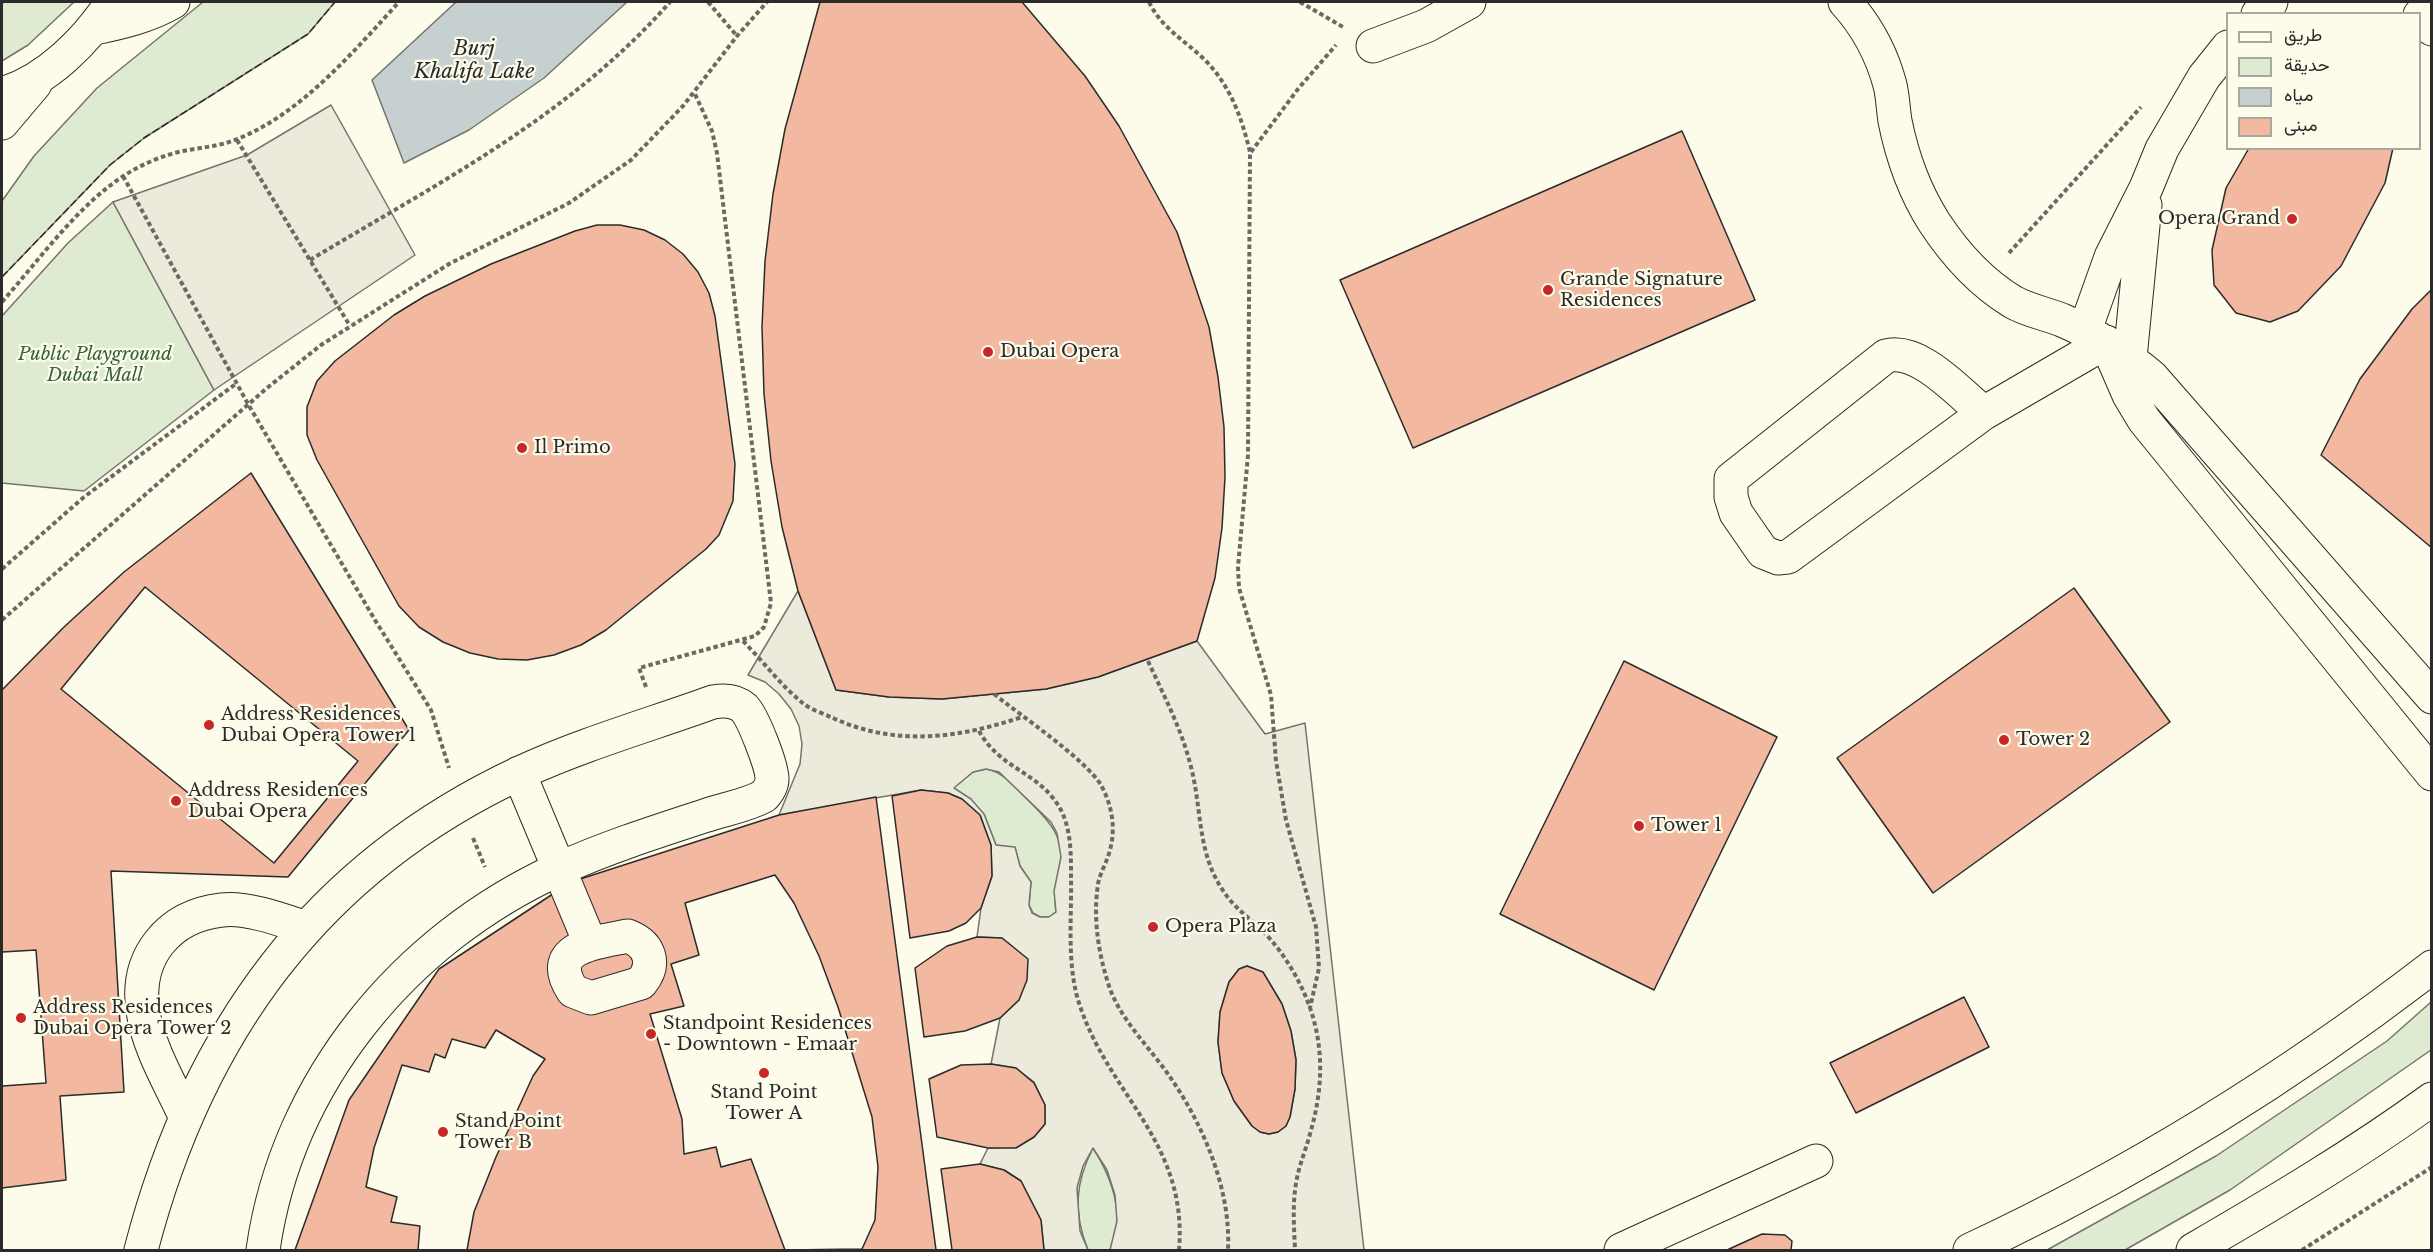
<!DOCTYPE html>
<meta charset="utf-8">
<style>
body{margin:0}
#map{position:relative;width:2433px;height:1252px;overflow:hidden;background:#fdfbea;font-family:"Libre Baskerville",Vazirmatn,serif}
canvas{display:block}
.frame{position:absolute;inset:0;border:3px solid #2b2b2b;pointer-events:none}
.legend{position:absolute;left:2226px;top:12px;width:195px;height:138px;box-sizing:border-box;background:#fdfbea;border:2px solid #a9a89e;margin:0;padding:8px 10px;list-style:none;font-size:18px;color:#2b2b2b}
.legend li{display:flex;align-items:center;gap:12px;height:30px}
.legend b{width:30px;border:2px solid #a9a89e}
</style>
<div id="map">
<canvas width="2433" height="1252"></canvas>
<div class="frame"></div>
<ul class="legend">
<li><b style="height:8px;background:#fdfbea"></b>طريق</li>
<li><b style="height:16px;background:#deebd1"></b>حديقة</li>
<li><b style="height:16px;background:#c7d0d0"></b>مياه</li>
<li><b style="height:16px;background:#f2b8a0"></b>مبنى</li>
</ul>
</div>
<script>
const context = document.querySelector('canvas').getContext('2d');
context.lineJoin = 'round';
function fillPath(path, color) { context.fillStyle = color; context.fill(path, 'evenodd'); }
function strokePath(path, color, width, dash) { context.strokeStyle = color; context.lineWidth = width; context.lineCap = dash ? 'butt' : 'round'; context.setLineDash(dash || []); context.stroke(path); }
function drawText(font, color, halo, rows, align = 'center') {
  context.font = font + ' "Libre Baskerville",serif'; context.lineWidth = 4.5; context.setLineDash([]); context.textBaseline = 'middle'; context.strokeStyle = halo; context.fillStyle = color; for (const [text, x, y, turn = 0] of rows) {
    context.save(); context.translate(x, y); context.rotate((+turn || 0) * Math.PI / 180); context.textAlign = isNaN(turn) ? turn : align; if (halo) context.strokeText(text, 0, 0); context.fillText(text, 0, 0); context.restore();
  }
}
const green = new Path2D(`
 M4 2H74L28 45 2 61V4Z
 M203 2H335L308 34 144 138 110 165 2 277V201L34 156 97 88Z
 M113 202 214 390 84 491 2 483V316L68 243Z
 M986 769C1002 771 1012 785 1023 795 1045 817 1068 836 1059 870 1056 885 1054 897 1056 912L1049 917H1040L1033 913 1029 905 1031 882 1020 866 1015 848 996 845 984 814 953 788 973 772Z
 M2431 1002V1050L2230 1190 2125 1250H2047L2216 1156 2387 1041Z
 M1093 1148C1112 1178 1126 1215 1110 1250H1088C1073 1213 1075 1183 1093 1148Z`);
fillPath(green, '#deebd1');
strokePath(green, '#74746e', 1.5);
const parking = new Path2D(`
 M331 105 415 255 214 390 113 202 247 155Z
 M798 591 836 690 889 697 942 699 1046 689 1098 677 1197 641 1265 734 1305 723 1364 1250H1110L1117 1221 1115 1195 1107 1170 1093 1148 1083 1166 1077 1188 1080 1231 1088 1250H1044L1041 1220 1021 1181 1004 1170 980 1164 988 1148 1016 1147 1034 1137 1045 1124V1105L1034 1082 1016 1068 991 1064 1000 1018 1019 1000 1027 959 1002 938 977 937 981 908 992 876 991 845 980 815 962 799 948 793 921 790 779 815 800 764 802 744 799 726 791 709 779 694 765 682 748 675ZM986 769 999 772 1051 822 1057 833 1061 857 1054 891 1056 912 1049 917H1040L1032 913 1029 905 1031 882 1020 866 1015 847 996 845 984 814 971 799 954 788 973 772ZM1247 966 1262 972 1282 1004 1291 1031 1296 1060 1295 1089 1290 1117 1286 1126 1278 1132 1269 1134 1260 1132 1252 1126 1234 1101 1222 1073 1218 1042 1220 1012 1229 982 1239 969Z`);
fillPath(parking, '#eceadb');
strokePath(parking, '#74746e', 1.5);
const water = new Path2D(`
 M456 2H627L544 78 469 130 404 163 372 80Z`);
fillPath(water, '#c7d0d0');
strokePath(water, '#74746e', 1.5);
const building = new Path2D(`
 M820 2H1022L1085 76 1119 126 1177 232 1209 327 1218 377 1224 427 1225 477 1222 528 1215 578 1197 641 1098 677 1046 689 942 699 889 697 836 690 798 591 782 527 771 461 764 394 762 327 765 261 773 194 785 129Z
 M1682 131 1755 300 1413 448 1340 280Z
 M2249 148H2393L2385 183 2341 266 2298 311 2270 322 2236 313 2214 285 2212 250 2226 188Z
 M597 225H620L644 230 665 240 683 254 698 272 709 293 715 316 735 464 733 501 719 535 706 549 606 630 581 645 554 655 527 660 498 659 470 653 443 642 419 627 399 606 317 460 307 435V407L317 381 335 361 394 315 425 296 491 264 575 231Z
 M2432 289V548L2321 455 2360 379 2412 309Z
 M251 473 409 730 288 877 111 871 124 1092 60 1096 66 1180 2 1188V690L64 627 124 572Z
 M145 587 358 761 274 863 61 689Z
 M2074 588 2170 722 1933 893 1837 758Z
 M1624 661 1777 737 1654 990 1500 914Z
 M921 790 948 793 962 799 980 815 991 845 992 876 981 908 966 923 949 931 910 938 892 796Z
 M876 797 936 1250H295L349 1100 439 969 571 882 779 815Z
 M775 875 794 903 819 956 838 1007 872 1117 878 1167 875 1220 862 1249 785 1250 751 1159 721 1167 716 1147 684 1154 682 1119 650 1014 684 1006 671 964 699 955 685 903Z
 M977 937 1002 938 1028 959 1027 980 1019 1000 1000 1018 965 1031 924 1037 915 968 947 946Z
 M36 950 46 1083 2 1086V952Z
 M1247 966 1263 972 1282 1004 1291 1031 1296 1060 1295 1089 1290 1117 1286 1126 1278 1132 1269 1134 1260 1132 1252 1126 1234 1101 1222 1073 1218 1042 1220 1012 1229 982 1239 969Z
 M1964 997 1989 1047 1856 1113 1830 1063Z
 M496 1030 545 1059 533 1076 496 1157 474 1212 467 1250H418L420 1226 391 1222 397 1197 366 1187 374 1148 402 1065 429 1072 435 1054 445 1058 452 1039 485 1048Z
 M991 1064 1016 1068 1034 1083 1045 1105V1124L1034 1137 1016 1148H988L937 1137 929 1079 961 1065Z
 M980 1164 1004 1170 1021 1181 1041 1220 1044 1250H952L941 1169Z
 M1762 1234 1785 1235 1792 1241 1791 1250H1727Z`);
fillPath(building, '#f2b8a0');
strokePath(building, '#2b2b2b', 1.5);
const minor = new Path2D(`
 M1845 2C1866 25 1882 55 1890 85 1893 97 1893 109 1895 121 1902 156 1915 192 1934 222 1955 254 1980 282 2013 302 2029 311 2048 314 2064 321 2097 335 2125 354 2152 377L2432 697
 M2258 14 2271 2
 M2420 15 2432 29
 M95 28C123 22 149 16 173 2
 M1373 46 1426 26 1469 2
 M2 94C47 81 87 40 112 2
 M2 123 35 84
 M2085 330 2111 257 2146 188 2162 149 2204 77 2228 47
 M2106 342 2129 395 2144 420 2432 774
 M2130 358 2145 205
 M1984 413C1959 393 1919 347 1886 356L1731 479V497L1736 513 1763 552 1778 558 1788 557 1984 413 2106 342
 M519 773 590 943
 M628 936C651 945 656 965 641 983L591 998 573 991C543 946 599 942 628 936Z
 M185 1116C170 1083 148 1047 143 1011 135 957 168 916 222 910 247 907 282 920 306 928
 M141 1250C197 1034 315 868 522 772 583 744 649 725 713 702 724 700 735 700 744 708 753 717 772 766 772 779 772 786 768 791 764 796 746 806 724 809 704 816 655 832 605 848 559 869 405 939 287 1081 263 1250
 M1621 1250 1816 1161`);
const major = new Path2D(`
 M1970 1250C2135 1173 2288 1078 2432 967
 M2193 1250C2274 1203 2355 1155 2432 1099`);
strokePath(minor, '#2b2b2b', 35);
strokePath(major, '#2b2b2b', 35);
strokePath(new Path2D(`
 M708 2 737 36
 M1149 2C1162 29 1186 41 1206 61 1231 87 1242 119 1250 152L1248 455 1238 567 1239 588 1271 695 1276 761 1286 820 1316 927 1319 968 1310 1008
 M1300 2 1343 27
 M237 140 350 326
 M1251 152 1298 89 1336 45
 M123 176 248 404 375 620 431 710 449 768
 M2009 253 2141 107
 M310 260C438 183 570 116 670 2
 M2 302C39 260 78 205 125 175 144 163 166 154 188 150 205 147 221 146 237 139 300 115 355 50 399 2
 M2 569 84 497 237 383
 M2 620 267 388 321 345 449 264 569 203 631 160 683 106 737 36 767 2
 M743 641C763 661 782 687 804 704 812 710 824 714 833 718 896 747 959 738 1022 717
 M1148 661C1164 696 1182 730 1191 767 1202 809 1197 851 1222 889 1232 905 1246 916 1260 928 1289 957 1312 999 1318 1040 1323 1072 1319 1103 1310 1134 1306 1149 1300 1163 1297 1178 1292 1202 1294 1226 1295 1250
 M646 687 639 668 755 636 764 627 771 603 717 153 712 131 694 92
 M994 694C1020 715 1085 759 1101 785 1112 805 1116 828 1110 850 1107 862 1100 873 1098 884 1093 918 1098 951 1108 983 1119 1019 1149 1046 1170 1077 1204 1126 1231 1190 1228 1250
 M979 731C1001 771 1041 771 1062 812 1071 832 1071 854 1071 875 1072 917 1066 966 1080 1006 1110 1096 1188 1143 1179 1250
 M473 838 485 867
 M2302 1250 2432 1167`), '#6a6964', 4, [4.5, 3]);
strokePath(minor, '#fdfbea', 33);
strokePath(major, '#fdfbea', 33);
strokePath(new Path2D(`
 M2 277 110 165 144 138 308 34 335 2`), '#2b2b2b', 1.5, [8, 3]);
for (const [x, y, r, color] of [
 [2292,219,6,"#c62828"],
 [1548,290,6,"#c62828"],
 [988,352,6,"#c62828"],
 [522,448,6,"#c62828"],
 [209,725,6,"#c62828"],
 [2004,740,6,"#c62828"],
 [176,801,6,"#c62828"],
 [1639,826,6,"#c62828"],
 [1153,927,6,"#c62828"],
 [21,1018,6,"#c62828"],
 [651,1034,6,"#c62828"],
 [764,1073,6,"#c62828"],
 [443,1132,6,"#c62828"]
]) { const dot = new Path2D(); dot.arc(x, y, r, 0, 2 * Math.PI); context.fillStyle = color; context.fill(dot); strokePath(dot, '#fdfbea', 2); }
drawText('18px', '#2b2b2b', '#fdfbea', [
 ["Opera Grand",2280,219,"right"],
 ["Grande Signature",1560,280],
 ["Residences",1560,301],
 ["Dubai Opera",1000,352],
 ["Il Primo",534,448],
 ["Address Residences",221,715],
 ["Dubai Opera Tower 1",221,736],
 ["Tower 2",2016,740],
 ["Address Residences",188,791],
 ["Dubai Opera",188,812],
 ["Tower 1",1651,826],
 ["Opera Plaza",1165,927],
 ["Address Residences",33,1008],
 ["Dubai Opera Tower 2",33,1029],
 ["Standpoint Residences",663,1024],
 ["- Downtown - Emaar",663,1045],
 ["Stand Point",764,1093,"center"],
 ["Tower A",764,1114,"center"],
 ["Stand Point",455,1122],
 ["Tower B",455,1143]
], 'left');
drawText('italic 18px', '#34623c', '#fdfbea', [
 ["Public Playground",95,355],
 ["Dubai Mall",95,376]
]);
drawText('italic 20px', '#2b2b2b', '#fdfbea', [
 ["Burj",474,49],
 ["Khalifa Lake",474,72]
]);
</script>
